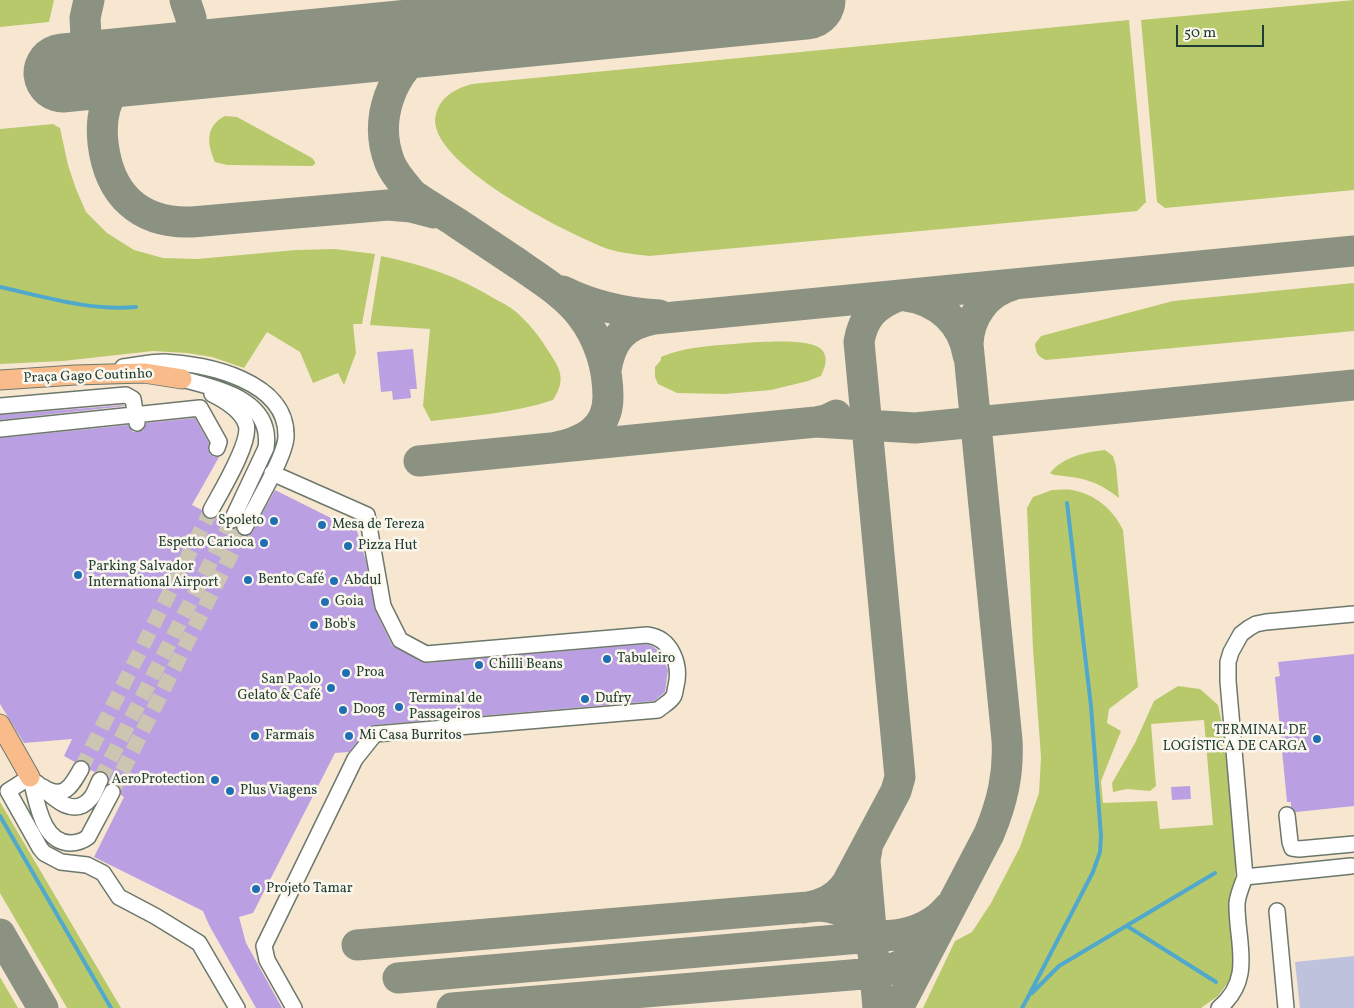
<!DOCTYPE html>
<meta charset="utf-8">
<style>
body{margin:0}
#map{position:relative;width:1354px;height:1008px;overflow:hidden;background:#f7e7d1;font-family:Vollkorn,serif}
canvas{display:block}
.scale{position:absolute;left:1176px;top:25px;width:88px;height:22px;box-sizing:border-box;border:2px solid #1f3d34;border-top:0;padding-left:6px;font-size:15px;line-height:18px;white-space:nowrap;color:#1f3d34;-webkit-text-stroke:4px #fbf7ec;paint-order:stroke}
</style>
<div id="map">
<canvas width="1354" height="1008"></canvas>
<div class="scale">50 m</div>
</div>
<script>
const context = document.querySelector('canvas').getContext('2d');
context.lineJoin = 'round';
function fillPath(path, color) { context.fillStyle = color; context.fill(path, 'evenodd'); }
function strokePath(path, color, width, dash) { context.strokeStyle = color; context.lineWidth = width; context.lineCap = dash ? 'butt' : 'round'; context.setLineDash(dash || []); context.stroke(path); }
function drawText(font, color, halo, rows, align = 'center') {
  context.font = font + ' Vollkorn,serif'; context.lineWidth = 5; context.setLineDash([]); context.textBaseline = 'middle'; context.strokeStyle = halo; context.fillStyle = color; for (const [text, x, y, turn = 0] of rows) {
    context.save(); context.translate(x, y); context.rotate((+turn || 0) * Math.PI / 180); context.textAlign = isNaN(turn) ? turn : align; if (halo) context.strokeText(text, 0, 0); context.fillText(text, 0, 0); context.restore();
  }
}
fillPath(new Path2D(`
 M1354 956V1008H1300L1295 962Z`), '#bfc2dd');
fillPath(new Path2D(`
 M0 0H54L49 22 0 27Z
 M1354 0V190L1165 208 1157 202 1141 20Z
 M1129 20 1146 202 1137 211 649 256C635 254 620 253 608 249 570 235 422 161 436 114 441 96 455 89 472 84Z
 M225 116 237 117 312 158 315 162V164L312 166 227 165 215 162C207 144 205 126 225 116Z
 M53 124 60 128 68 165 76 189 86 212 107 233 134 250 163 258 197 259 296 250 335 249 375 254 362 324H353L356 353 344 385 338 373 313 383 300 352 267 332 244 368 212 357 187 353 153 351 63 361 0 364V129Z
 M381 256C421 264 460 277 495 299 501 302 509 306 515 311 528 322 540 337 549 352 561 370 566 380 553 400 514 413 472 416 431 421L423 406 430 329 370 325Z
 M1354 283V331L1046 360C1038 357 1036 353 1035 344L1041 336 1173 301Z
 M757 342C772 342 818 338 824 353 828 361 824 369 821 376L808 381 771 390 725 394 677 393 658 384 655 377V367L661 360V357C688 345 727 345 757 342Z
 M1105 450 1113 456 1116 466 1119 498C1096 480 1083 478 1054 475L1050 473C1063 457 1085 452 1105 450Z
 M1052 490C1058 490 1066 489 1072 490 1095 494 1113 509 1123 530L1138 687 1109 709 1107 723 1121 731 1101 781 1103 803 1157 801 1160 829 1213 825 1204 720 1151 724 1156 786 1150 791 1127 789 1113 792 1112 783 1135 743 1154 701 1178 686 1200 689 1218 705 1226 741 1236 858 1235 880 1230 906 1236 958 1232 977 1218 996 1201 1008H923L955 941 972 932 991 903 1020 847 1039 793 1041 757 1033 649 1027 508 1033 497Z
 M0 802 121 1008H67L0 893Z
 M0 977 18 1008H0Z`), '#b8c96c');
strokePath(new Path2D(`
 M0 287C45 297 90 311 136 307
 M0 816 111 1008
 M1127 926 1216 982
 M1032 993 1059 966 1215 873
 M1027 999 1093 872 1100 852 1101 836 1091 706 1067 503
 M1022 1008 1027 999`), '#50a8cd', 4);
strokePath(new Path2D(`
 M185 0 191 18 196 60
 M494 31C473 34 449 35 431 46 391 69 373 120 390 163 395 175 404 184 412 194 427 205 442 213 457 223 478 237 499 251 520 265 541 280 565 294 581 315 599 338 608 368 608 397 608 431 581 442 553 448
 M164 63C119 73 98 96 103 143 109 194 139 224 192 222L388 205 411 207 434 213
 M88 71 85 18 89 0
 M563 291C593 306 626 313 659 315
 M906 296C938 300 963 323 968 355
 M606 370C611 340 623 325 654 319L1354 251
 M816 422 915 428 1354 385
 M419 461 816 422 826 420 836 415
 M867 849 865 860 878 1008
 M803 908C822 905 836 899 847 883L896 791 900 777 859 342C863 317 875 305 898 296
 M0 934 43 1008
 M357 945 820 906C848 908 866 923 872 950
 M398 978 895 935C916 932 934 925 948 908
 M452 1008 875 973C897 969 913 961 928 945
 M898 1008 989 834C1002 803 1009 774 1007 740L968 344C969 317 986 292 1013 285`), '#8b9282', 31);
strokePath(new Path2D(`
 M63 73 806 0`), '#8b9282', 79);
fillPath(new Path2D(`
 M413 349 417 389H410L411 398 393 400 392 391 381 392 377 352Z
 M124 405 125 406 0 420V415Z
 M195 418 209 443 208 449 210 454 214 457H219L192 505 202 510 206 518 211 519 216 518 223 521 228 528H236L240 535 246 536 253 531 275 490 357 531 366 561 375 610 392 645 422 662 427 663 646 644 652 646 661 653 668 670 665 692 654 701 374 725 368 728 349 752 335 753 253 913 239 917 246 943 282 1008H256L209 925 203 911 94 857 124 797 121 795 120 787 116 784 109 783 108 775 104 772H95L90 770 89 765 85 761 80 760 75 762 64 756 72 739 24 743 0 704V438L128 425 133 432H138L143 430 146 423Z
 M1354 654V806L1296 812 1291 807V802H1287L1275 677 1280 676 1278 662Z
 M1190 786 1191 799 1172 800 1171 787Z`), '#baa0e3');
strokePath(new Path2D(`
 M81 769 211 510
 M100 780 232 520
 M112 792 245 527`), '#ccc5b2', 15, [15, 8]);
const minor = new Path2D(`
 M123 367C137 365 151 362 165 362 207 364 288 381 286 437 285 457 255 506 245 527
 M182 379C218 389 273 399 266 448L232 520
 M0 406 126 395 133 399 137 423
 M0 429 200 408 219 442 217 448
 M272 473 367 515 383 606 400 640 426 654 647 635C672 638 681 665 676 686 675 689 675 695 673 697 670 702 662 706 658 710L375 734 355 759 264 946 267 960 294 1008
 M211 510C220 493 252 441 246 424 241 410 224 400 212 394
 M30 777 8 791 40 848 44 853 61 862 87 865 103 873 119 897 155 916 199 943 237 1008
 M30 777C37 798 40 842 70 843 77 843 83 841 88 837L112 792
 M37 783C51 796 73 820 91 798 95 793 97 786 100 780
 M43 787C64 801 72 785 81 769
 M1287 815 1290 842 1292 848 1299 849 1354 844
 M1245 877 1351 866
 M1277 911 1286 1008
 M1219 1008C1255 979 1236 941 1237 903 1238 894 1242 885 1245 877L1228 681V662L1231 652 1241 634 1249 628 1256 624 1266 622 1354 614`);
const major = new Path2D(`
 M0 380 75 375 144 373 182 379
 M0 724 30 777`);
strokePath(minor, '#6b786b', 18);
strokePath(major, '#6b786b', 21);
strokePath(minor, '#fff', 15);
strokePath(major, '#fabb8b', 19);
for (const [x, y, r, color] of [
 [274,521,5,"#1f6fb2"],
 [322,525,5,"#1f6fb2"],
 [264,543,5,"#1f6fb2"],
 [348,546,5,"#1f6fb2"],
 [78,575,5,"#1f6fb2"],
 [248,580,5,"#1f6fb2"],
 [334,581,5,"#1f6fb2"],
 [325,602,5,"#1f6fb2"],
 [314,625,5,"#1f6fb2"],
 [607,659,5,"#1f6fb2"],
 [479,665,5,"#1f6fb2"],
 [346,673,5,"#1f6fb2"],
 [331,688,5,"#1f6fb2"],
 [585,699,5,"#1f6fb2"],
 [399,707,5,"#1f6fb2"],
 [343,710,5,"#1f6fb2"],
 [255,736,5,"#1f6fb2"],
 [349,736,5,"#1f6fb2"],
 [1317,739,5,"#1f6fb2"],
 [215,780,5,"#1f6fb2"],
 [230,791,5,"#1f6fb2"],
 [256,889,5,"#1f6fb2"]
]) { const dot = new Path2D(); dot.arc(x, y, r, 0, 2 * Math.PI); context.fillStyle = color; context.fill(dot); strokePath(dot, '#fbf7ec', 2); }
drawText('14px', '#1f3d34', '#fbf7ec', [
 ["Praça Gago Coutinho",88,377,-2]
]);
drawText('14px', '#1f3d34', '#fbf7ec', [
 ["Spoleto",264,521,"right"],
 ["Mesa de Tereza",332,525],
 ["Espetto Carioca",254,543,"right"],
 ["Pizza Hut",358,546],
 ["Parking Salvador",88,567],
 ["International Airport",88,583],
 ["Bento Café",258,580],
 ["Abdul",344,581],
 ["Goia",335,602],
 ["Bob's",324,625],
 ["Tabuleiro",617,659],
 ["Chilli Beans",489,665],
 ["Proa",356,673],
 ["San Paolo",321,680,"right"],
 ["Gelato & Café",321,696,"right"],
 ["Terminal de",409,699],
 ["Passageiros",409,715],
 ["Dufry",595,699],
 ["Doog",353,710],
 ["TERMINAL DE",1307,731,"right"],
 ["LOGÍSTICA DE CARGA",1307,747,"right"],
 ["Farmais",265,736],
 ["Mi Casa Burritos",359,736],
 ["AeroProtection",205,780,"right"],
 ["Plus Viagens",240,791],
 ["Projeto Tamar",266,889]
], 'left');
</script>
